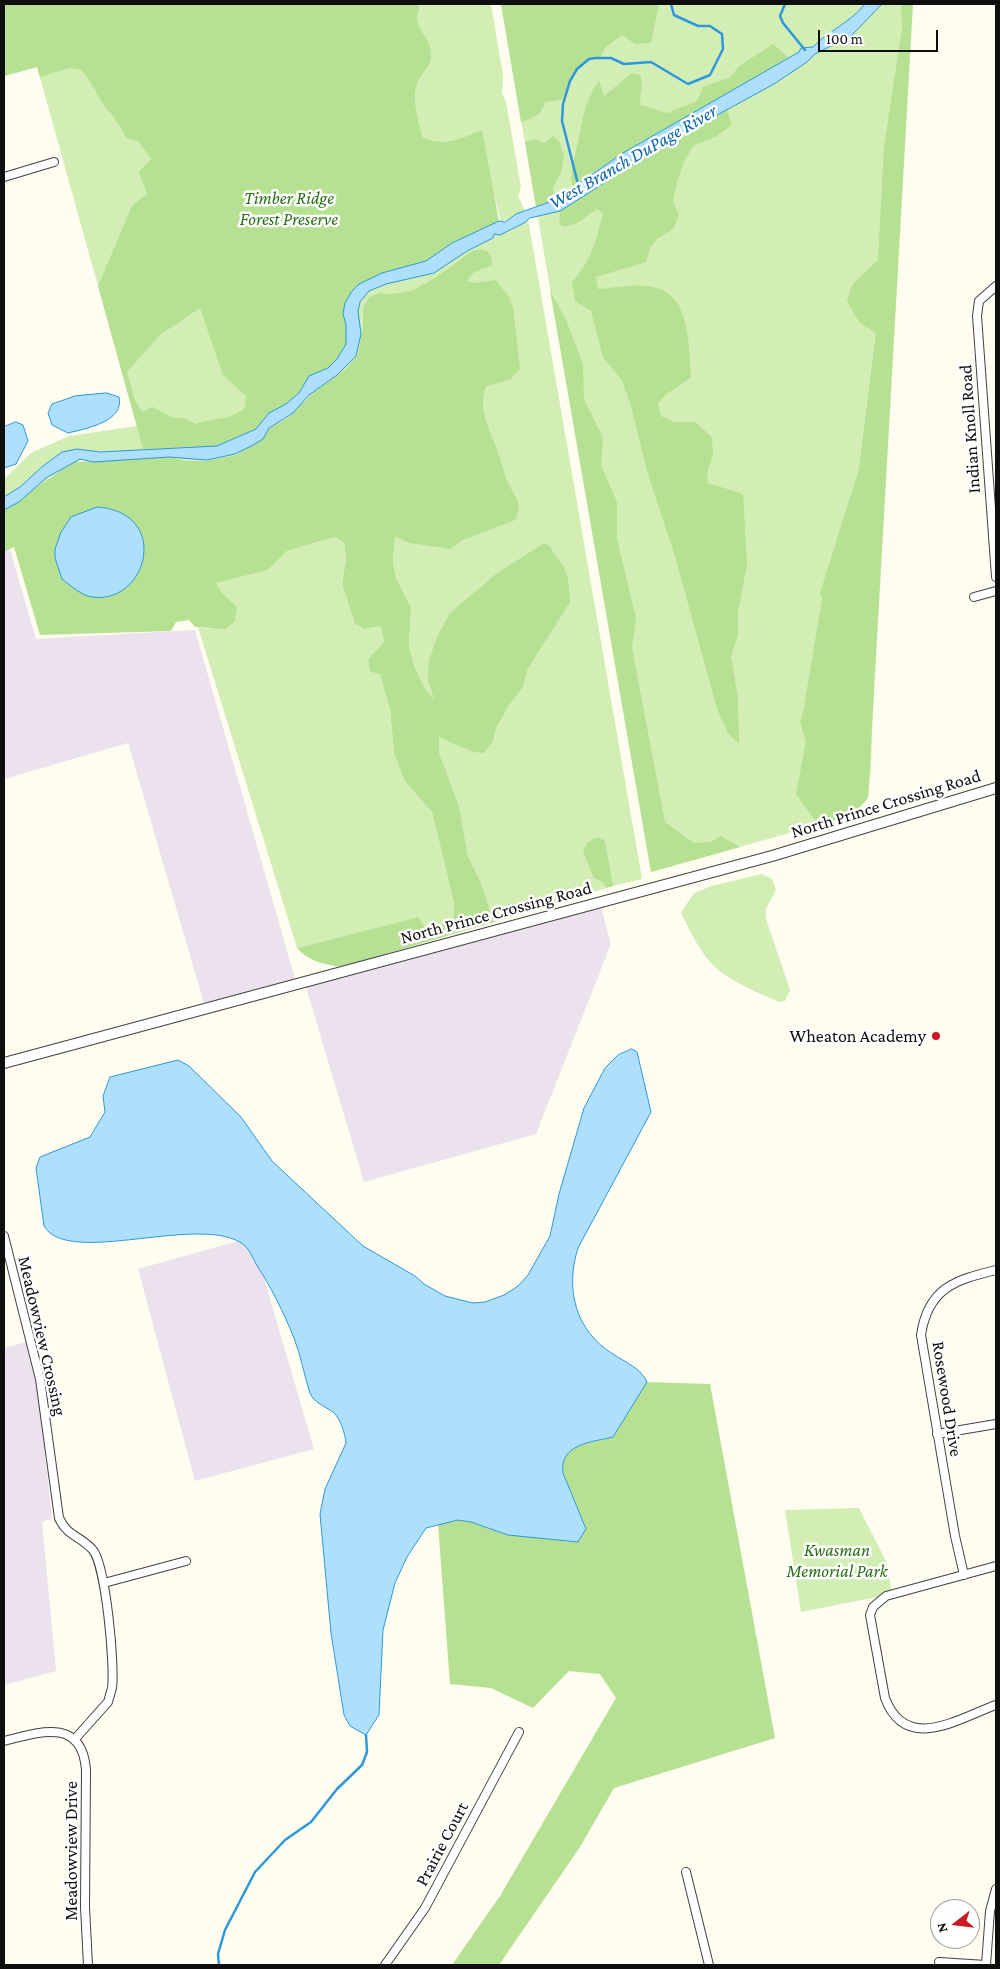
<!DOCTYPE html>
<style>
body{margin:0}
#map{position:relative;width:1000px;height:1969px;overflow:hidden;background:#fffcf0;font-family:"Crimson Pro",serif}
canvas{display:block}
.frame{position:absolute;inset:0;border:5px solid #0e0e0e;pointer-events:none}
.north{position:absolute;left:930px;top:1899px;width:50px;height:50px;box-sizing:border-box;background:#fff;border:1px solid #9f9f9f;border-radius:50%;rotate:254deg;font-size:14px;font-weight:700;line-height:20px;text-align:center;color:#0e0e0e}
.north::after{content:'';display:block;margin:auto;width:18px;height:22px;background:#ce1721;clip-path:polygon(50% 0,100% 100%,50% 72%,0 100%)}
.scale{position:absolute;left:818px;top:30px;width:120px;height:22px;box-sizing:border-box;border:2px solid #0e0e0e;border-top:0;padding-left:6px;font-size:15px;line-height:18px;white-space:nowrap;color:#0e0e0e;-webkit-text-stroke:4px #fff;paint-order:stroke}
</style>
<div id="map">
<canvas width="1000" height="1969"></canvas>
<div class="frame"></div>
<div class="north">N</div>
<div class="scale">100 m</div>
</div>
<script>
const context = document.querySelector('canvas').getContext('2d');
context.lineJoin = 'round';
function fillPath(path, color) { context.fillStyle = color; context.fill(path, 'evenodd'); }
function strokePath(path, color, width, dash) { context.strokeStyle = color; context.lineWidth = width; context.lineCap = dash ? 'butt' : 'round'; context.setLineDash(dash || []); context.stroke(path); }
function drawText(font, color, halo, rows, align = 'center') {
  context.font = font + ' "Crimson Pro",serif'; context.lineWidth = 5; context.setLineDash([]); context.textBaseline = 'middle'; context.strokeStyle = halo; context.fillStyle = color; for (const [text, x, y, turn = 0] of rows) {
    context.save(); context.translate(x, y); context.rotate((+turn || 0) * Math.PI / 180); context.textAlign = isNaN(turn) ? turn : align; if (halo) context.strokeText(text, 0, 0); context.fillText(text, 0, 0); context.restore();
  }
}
fillPath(new Path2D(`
 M10 549 36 639 195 630 296 982 205 1007 128 743 4 779V552Z
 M600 904 611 944 536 1134 364 1182 306 987Z
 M252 1237 314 1449 195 1481 138 1269Z
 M26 1342 38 1389 52 1519 42 1522 56 1671 4 1685V1348Z`), '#ece2ee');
fillPath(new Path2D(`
 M4 4H491L503 75 502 93 506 102 521 187 518 196 525 211 501 222 493 189 500 234 524 223 528 219 642 879 613 886 494 922 481 883 468 856 459 806 439 752 435 701 425 689 414 665 409 646 411 607 396 578 393 562 395 537 402 540 396 516 145 455 83 459 48 478 65 511 4 552V479L31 453 69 436 137 426 37 67 4 76ZM557 560C568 572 575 596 565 610Z
 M501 4H912L882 361 871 771 868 798 853 815 651 872Z
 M334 537 344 543 346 559 342 584 355 624 364 629 381 626 384 642 368 659 370 672 380 674 390 710 394 753 432 812 454 903V923L427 930 418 917 297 948 198 627 208 629 237 607 222 593 215 583 268 570 287 551Z
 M762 874 772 879 776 890 766 909V919L790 990 785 1001 779 1002C758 993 727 980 711 963 698 949 690 930 681 913L693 894 711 886Z
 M859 1508 887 1563 892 1594 801 1612 785 1510Z`), '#d3eeb4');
fillPath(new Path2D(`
 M4 4H419C420 10 417 13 417 18 418 34 432 38 431 57 431 66 419 75 417 84 411 100 419 120 422 137 445 148 459 139 482 130L499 221 452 243 424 262 373 277 352 294 349 336 342 352 333 366 313 374 304 388 286 404 269 413 256 429 217 446 143 449 98 286 132 206 147 194 139 172 151 159 138 141 126 138C121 126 114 117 106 108 97 96 92 82 82 70L69 68 40 77 37 67 4 76ZM200 308 223 375 246 396 245 407C232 421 214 417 196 424L185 418H174L153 407 142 412 135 400 127 372 160 335Z
 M501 4H659L651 43 635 44 622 35 606 47 600 58C577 60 570 80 565 99L545 102C541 116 534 118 521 122Z
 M901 4H913L868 798 853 815 818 825 796 794 806 741 800 722 803 713 822 599 820 593 859 469 876 333 859 322 847 301 852 285 878 260 884 147 902 28Z
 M773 44 789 58 623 153 572 186C570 171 574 158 578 143 583 117 584 104 599 80L604 96 632 73 640 75C645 88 638 93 641 105L667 113 697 101 703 87 731 77 738 67Z
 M727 110 732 125 717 136 693 146 684 162 677 182 673 202 679 215 673 229 657 239 650 248 646 262 596 277 598 289C615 288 636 283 653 287 691 294 689 347 691 377 681 387 665 391 658 404L661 416 674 422H695L712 437 713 455 707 473 708 483 743 494 747 564 738 613V635L731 656 738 699 739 744 728 733 718 712 674 553 647 471 631 406 622 381 603 357 591 311 575 301 572 282C592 260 596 241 603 213L597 209 577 223 565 227 559 224 560 211 666 143Z
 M553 136 560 142 564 156 561 172 553 188 555 200 536 207 525 142 535 139 544 143Z
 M481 249C489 251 493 256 492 265L473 273 467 281 473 283 496 280 509 297 513 307 520 369 510 380 486 386C477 412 491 431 499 455 502 464 504 473 507 481 514 496 524 503 515 520L463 540 450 549 410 543 395 537 393 562 396 578 411 607 409 646 414 665 425 689 434 699 428 680 429 660 437 637 450 613 496 574 544 543 550 546C553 555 558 558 563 566 569 575 570 591 570 602L527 670 523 687 509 705 496 728 493 741 484 753 473 752 439 737V752L459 806 468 856 481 883 494 922 342 967C323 964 310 962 297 948L418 917 427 930 454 922V903L432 812 405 781 394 753 390 710 380 674 370 672 368 659 384 642 381 626 364 629 355 624 342 584 346 559 344 543 334 537 287 551 268 570 216 583 222 593 237 607 235 621 226 629 195 627 189 620 176 622 171 631 40 635 14 547 4 552V510L73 462 169 457 185 461H207L237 455 273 426 288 418 313 393 346 369 358 354 363 327V308L369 298 378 293 392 294 412 291 440 275 472 251Z
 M550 290 566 320 583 364 584 399 603 438 601 465 617 502V539L636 618 632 648 665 822 694 843 710 842 721 836 740 847 651 872Z
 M598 837 605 841 613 886 606 888 603 882 594 878 583 851 588 842Z
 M647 1382 710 1384 775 1738 614 1788 580 1847 499 1965H452L500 1896 616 1698 600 1674 569 1671 533 1708 491 1688 450 1684 438 1524 458 1520 471 1522 508 1535 552 1538 569 1542 586 1528 563 1473C559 1444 592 1442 613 1437Z`), '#b6e192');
const water = new Path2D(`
 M865 4H882L851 36 815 54 807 62 774 84 666 143 573 203 560 211 530 218 524 223 500 235 494 234 493 238 467 251 434 273 386 284 369 291 360 302 358 311 361 334 356 356 337 375 309 395 293 413 269 428 263 439 253 445 235 454 207 460 169 457 94 462 80 459 46 478 19 502 4 510V497L20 487 43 466 62 452 77 449 100 452 217 446 256 429 269 413 286 404 299 393 309 376 328 368 337 359 346 344V325L343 314 345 303 352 291 359 284 382 273 426 261 452 243 499 221 505 222 516 214 555 200 623 153 799 52 801 48 813 47C828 31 850 23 865 4Z
 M107 393 119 397C125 422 84 429 68 433L52 425 48 413 52 404 75 396Z
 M16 422 23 425 28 441 16 464 4 468V427Z
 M98 507C172 513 147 605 92 597 82 596 70 585 62 579L55 558V549L61 532 71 517Z
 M632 1049 637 1052 651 1112 578 1248C565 1288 575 1331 613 1354 625 1362 642 1369 647 1382L613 1437C592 1442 559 1444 563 1473L586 1529 578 1542 508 1535 471 1522 458 1520 426 1528 407 1557 395 1583 383 1630 379 1715 366 1735 350 1726 344 1715 331 1633 320 1514 325 1489 346 1443C345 1434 341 1419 333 1412 326 1407 313 1402 310 1393 304 1375 301 1356 294 1338 284 1313 271 1287 256 1264 253 1258 249 1249 244 1245 203 1212 68 1268 44 1226L36 1168 40 1157 90 1137 105 1112 103 1096 110 1077 178 1060 189 1066 241 1117 272 1161 363 1246 415 1276 424 1284 445 1296 473 1303 485 1302 504 1295 518 1286 528 1275 550 1236 559 1194 584 1108 605 1068 618 1055Z`);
fillPath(water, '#aee0fd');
strokePath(water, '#2d98dc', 1);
strokePath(new Path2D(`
 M785 4 780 16 783 23 805 50
 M578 184 562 121 563 104 570 81 577 69 589 59 596 58H611L624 64 651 62 688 84 710 75 723 49 722 34 710 26H698L674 15 671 4
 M219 1965 218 1954 225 1930 255 1872 285 1840 311 1822 337 1789 362 1765 367 1752 366 1735`), '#2d98dc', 2.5);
const minor = new Path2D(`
 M4 177 54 162
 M996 286 979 301 977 316 996 577
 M974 597 996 591
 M4 1236 40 1379 59 1518C68 1537 79 1535 92 1549 106 1563 115 1667 112 1688L108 1702 74 1740
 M937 1434 996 1424
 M996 1566 886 1596 873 1607 870 1615 885 1698C906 1754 959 1718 996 1705
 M964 1575 955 1536 921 1335C928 1288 955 1280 996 1270
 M104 1583 186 1561
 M4 1741C39 1732 82 1717 86 1770L85 1907 88 1965
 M686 1872 709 1965
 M939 1962 986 1965
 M385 1965 425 1908 519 1732
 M986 1965 990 1911 996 1889`);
const tertiary = new Path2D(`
 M4 1063 772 856 996 788`);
strokePath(minor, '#414141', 10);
strokePath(tertiary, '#414141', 12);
strokePath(minor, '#fff', 8);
strokePath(tertiary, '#fff', 10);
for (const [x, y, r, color] of [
 [936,1036,5,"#ce1721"]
]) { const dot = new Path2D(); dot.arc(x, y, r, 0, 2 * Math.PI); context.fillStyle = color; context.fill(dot); strokePath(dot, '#fff', 2); }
drawText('italic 18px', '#2a6e17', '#fff', [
 ["Timber Ridge",289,198],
 ["Forest Preserve",289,219],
 ["Kwasman",837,1550],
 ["Memorial Park",837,1571]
]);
drawText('18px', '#0e0e0e', '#fff', [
 ["Indian Knoll Road",970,429,-94],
 ["North Prince Crossing Road",886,804,-17],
 ["North Prince Crossing Road",496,913,-15],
 ["Meadowview Crossing",42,1336,77],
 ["Rosewood Drive",947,1399,81],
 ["Prairie Court",442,1844,-62],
 ["Meadowview Drive",71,1851,-90]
]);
drawText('18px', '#0e0e0e', '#fff', [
 ["Wheaton Academy",926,1036]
], 'right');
drawText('italic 19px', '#0968ae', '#fff', [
 ["West Branch DuPage River",633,157,-30]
]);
</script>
